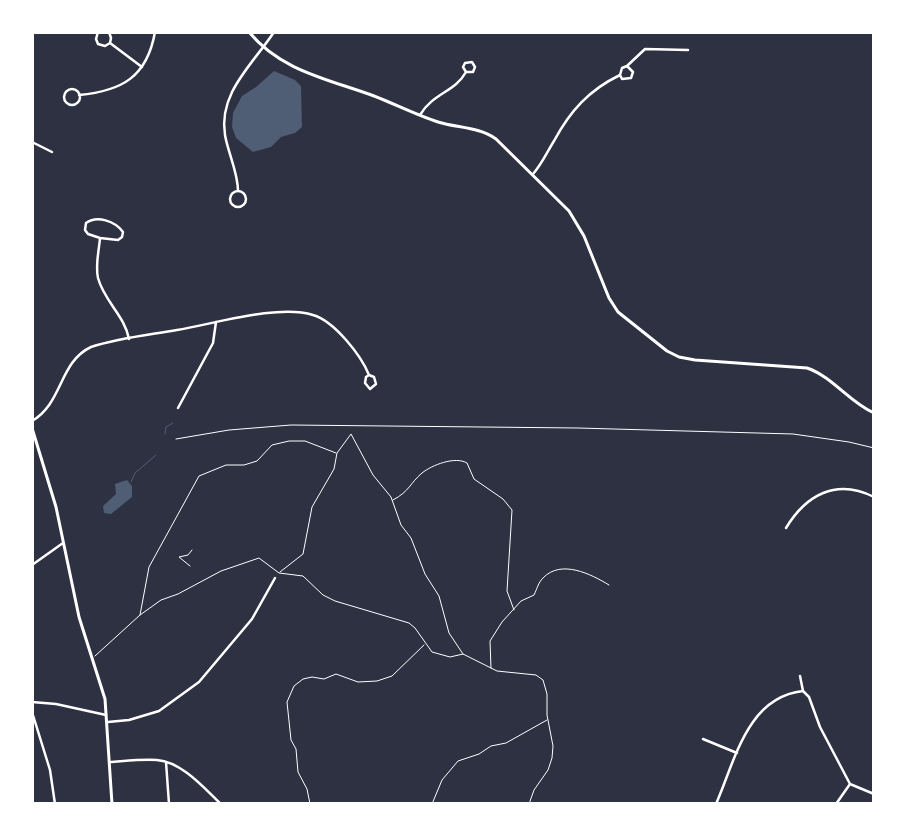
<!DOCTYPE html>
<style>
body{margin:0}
#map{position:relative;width:906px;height:836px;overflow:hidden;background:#2d3142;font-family:"Alegreya Sans",sans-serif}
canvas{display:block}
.frame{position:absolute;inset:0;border:34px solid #fff;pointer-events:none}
</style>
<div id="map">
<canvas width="906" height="836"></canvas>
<div class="frame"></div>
</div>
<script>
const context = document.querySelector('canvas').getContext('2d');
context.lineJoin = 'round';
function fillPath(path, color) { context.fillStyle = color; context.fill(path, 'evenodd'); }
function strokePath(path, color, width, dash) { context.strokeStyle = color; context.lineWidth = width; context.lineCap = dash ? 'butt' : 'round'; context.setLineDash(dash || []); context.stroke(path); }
fillPath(new Path2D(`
 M274 71 295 80 301 86 302 127 295 133 281 137 271 147 253 152 236 138 232 127 233 113 242 96 256 87Z
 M127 480 132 486V497L111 514 104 513 103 506 116 494 115 484Z`), '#4f5d75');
strokePath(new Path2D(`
 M165 434 166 427 173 423
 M131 482 135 473 156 455`), '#4f5d75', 1);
strokePath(new Path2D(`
 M176 439 229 430 291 425 578 428 793 434 849 442 874 448
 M393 500C410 491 410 483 422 473 432 465 455 456 467 463L474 479 503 499 512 510 507 591 514 610
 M190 566 179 557 188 555 192 550
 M280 572 303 554 312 507 334 469 337 453 351 434 373 475 391 497 401 525 411 538 425 574 439 596 449 633 463 654
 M140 615 149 567 199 476 226 465H244L257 461 272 445 289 441H305L336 453
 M95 656 140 615 161 600 178 594 221 571 259 558 279 573 303 576 323 595 335 601 409 623 415 628 432 652 450 657 463 654 497 671 536 675 543 680 547 694V715L553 746 552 758 548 770 534 790 529 804
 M491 668 490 641 502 622 521 601 534 595C537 589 538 583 543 578 561 559 591 574 609 585
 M310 804 307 789 298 772 296 749 291 740 287 702 294 686 303 679 312 677 324 679 336 674 358 682 377 681 392 676 424 645
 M432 804 442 780 458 761 479 754 491 746 506 743 547 720`), '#fff', 1);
strokePath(new Path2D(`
 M98 32 96 39 98 44 105 46 110 43
 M109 32 111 38 110 43
 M110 43 142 67
 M627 66 645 49 688 50
 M64 97a8 8 0 1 1 16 0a8 8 0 1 1-16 0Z
 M79 95C122 91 147 77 155 32
 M420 115C433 93 455 92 466 72H473L475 67 472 62 465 63 463 67 466 72
 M32 142 52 152
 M533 174C542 164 547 152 554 141 570 111 589 90 620 75L622 79 631 78 633 72 627 66 622 68 620 75
 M238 191C238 172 228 153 225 135 218 93 253 64 274 32
 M230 199a8 8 0 1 1 16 0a8 8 0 1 1-16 0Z
 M100 238 88 234 85 230 86 223C97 215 115 221 123 232L122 237 118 240 100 238C99 251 95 265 98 278 104 301 125 316 129 339
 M178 408 213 343 216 322
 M32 421C63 403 59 362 91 347 118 338 148 335 177 330 214 324 278 304 313 315 334 321 361 355 369 375L374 377 376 384 370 389 365 383 366 377 369 375
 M786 528C806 495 836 478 874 497
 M32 565 63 543
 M800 676 803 691 809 697 820 727 850 784
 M32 702 56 704 106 715
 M32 712 50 770 55 804
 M108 722 129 720 159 711 199 682 252 619 275 578
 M703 739 737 753
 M110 762C125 761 142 759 157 760 182 762 204 788 221 804
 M166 762 169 804
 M716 804C735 761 747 697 803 691
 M836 804 850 784 874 794`), '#fff', 2.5);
strokePath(new Path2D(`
 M249 32C281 71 328 79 374 96 395 104 416 115 438 122 457 128 480 127 496 139L569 211 584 236 609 298 618 312 667 351 679 357 695 360 807 368C833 377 849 402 874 413
 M32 428 56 507 79 617 105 699 112 804`), '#fff', 3);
</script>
